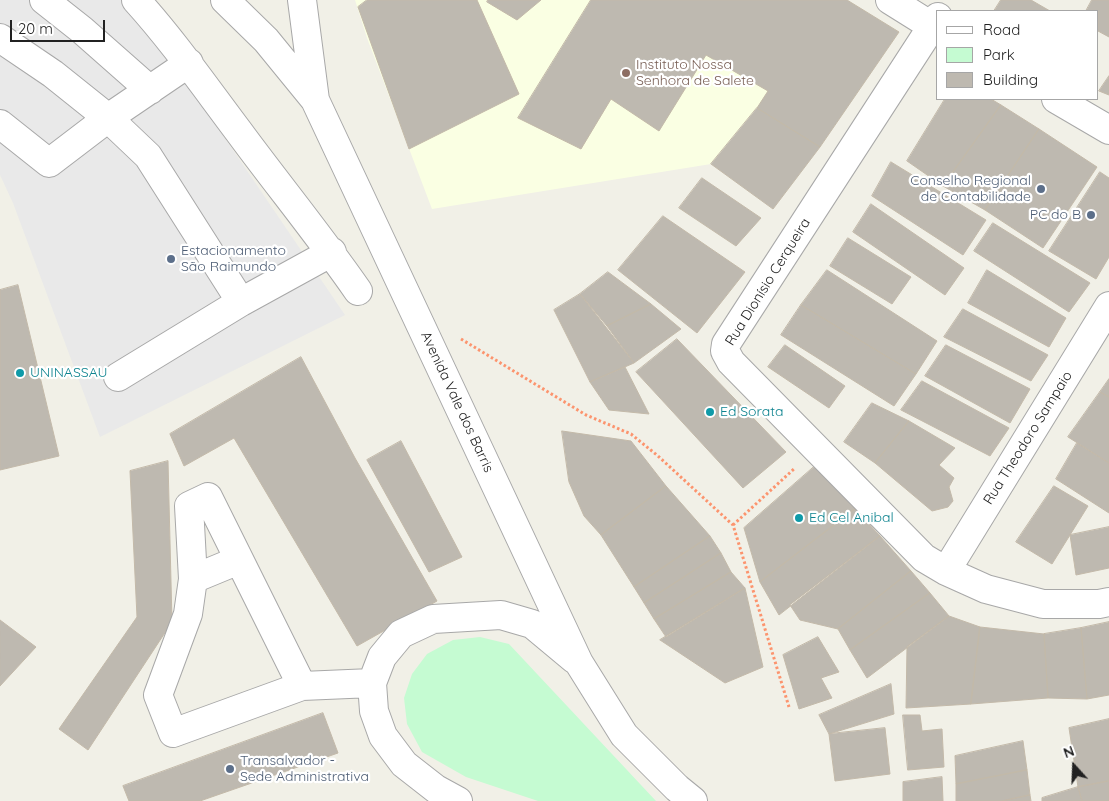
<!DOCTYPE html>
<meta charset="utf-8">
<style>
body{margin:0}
#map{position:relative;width:1109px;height:801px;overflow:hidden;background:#f1f0e7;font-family:Quicksand,sans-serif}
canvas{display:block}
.legend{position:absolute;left:936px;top:10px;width:162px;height:90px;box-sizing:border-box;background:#fff;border:1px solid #a6a6a6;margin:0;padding:6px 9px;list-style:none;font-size:15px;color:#212121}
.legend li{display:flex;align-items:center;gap:10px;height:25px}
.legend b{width:25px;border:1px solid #a6a6a6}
.north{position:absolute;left:1049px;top:741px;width:50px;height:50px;-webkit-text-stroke:4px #fff;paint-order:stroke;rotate:340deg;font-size:14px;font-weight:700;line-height:20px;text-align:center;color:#212121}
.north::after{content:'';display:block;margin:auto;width:18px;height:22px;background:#212121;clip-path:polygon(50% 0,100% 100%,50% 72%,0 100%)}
.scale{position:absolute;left:10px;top:20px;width:95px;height:22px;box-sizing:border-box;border:2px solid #212121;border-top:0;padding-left:6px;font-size:15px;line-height:18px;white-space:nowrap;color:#212121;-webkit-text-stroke:4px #fff;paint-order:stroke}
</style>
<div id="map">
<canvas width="1109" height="801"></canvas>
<ul class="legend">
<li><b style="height:6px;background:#fff"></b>Road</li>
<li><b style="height:14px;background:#c5fbd2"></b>Park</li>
<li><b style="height:14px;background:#beb9b0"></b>Building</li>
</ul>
<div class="north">N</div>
<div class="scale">20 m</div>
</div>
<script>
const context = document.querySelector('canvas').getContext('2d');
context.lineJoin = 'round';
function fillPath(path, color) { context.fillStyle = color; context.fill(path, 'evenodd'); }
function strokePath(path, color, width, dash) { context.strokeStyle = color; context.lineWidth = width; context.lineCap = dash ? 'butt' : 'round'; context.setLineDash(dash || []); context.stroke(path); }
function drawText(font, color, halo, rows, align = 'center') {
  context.font = font + ' Quicksand,sans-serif'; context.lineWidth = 4.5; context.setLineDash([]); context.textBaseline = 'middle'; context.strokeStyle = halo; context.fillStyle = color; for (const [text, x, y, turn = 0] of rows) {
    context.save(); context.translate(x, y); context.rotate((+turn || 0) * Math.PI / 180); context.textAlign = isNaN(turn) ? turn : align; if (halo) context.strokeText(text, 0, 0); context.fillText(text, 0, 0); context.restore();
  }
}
fillPath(new Path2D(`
 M355 0H847L899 32 820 147 757 108 711 164 432 209 367 38Z`), '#faffe3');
fillPath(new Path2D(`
 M480 637 509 644 656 801H538L466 777 422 752 407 724 404 698 412 674 427 654 453 640Z`), '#c5fbd2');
fillPath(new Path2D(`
 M0 0H122L140 13 345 315 100 437 13 203 0 175Z`), '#e9e9e9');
const building = new Path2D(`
 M367 0H477L519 94 409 149 358 7Z
 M488 0H541L517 20 487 2Z
 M591 0H847L899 32 820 147 757 108 768 91 706 55 659 131 611 99 581 149 518 118Z
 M1001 0H1031L1050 11H994Z
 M1092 0H1109V37L1098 31V11H1086Z
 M1109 76V95L1099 91Z
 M945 99H991L1001 105 943 186 907 161Z
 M1001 105 1039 129 985 210 943 186Z
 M757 108 820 147 773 209 711 164Z
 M1039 129 1097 167 1043 248 985 210Z
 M891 162 986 220 963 255 872 196Z
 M1100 172 1109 178V257L1096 279 1049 251Z
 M702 178 761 218 736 246 679 208Z
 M871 204 964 268 945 295 853 232Z
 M663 216 745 272 697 333 618 270Z
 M993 223 1090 283 1069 312 974 251Z
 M848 238 911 277 892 304 830 266Z
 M827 270 937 341 916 374 801 305Z
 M987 270 1066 318 1049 347 968 303Z
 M608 272 651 304 607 326 580 294Z
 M18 285 59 456 0 470V290Z
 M580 294 634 363 590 382 554 310Z
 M651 304 681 329 634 363 607 326Z
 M801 305 916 374 894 406 781 335Z
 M963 309 1048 355 1031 381 944 337Z
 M677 339 786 452 743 488 636 372Z
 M785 345 845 386 829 408 768 367Z
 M946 345 1030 389 1010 423 925 376Z
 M301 357 355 458 437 601 357 646 234 438 184 466 170 434Z
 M625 367 649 414 609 410 590 382Z
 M1109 379V397L1100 392Z
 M922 381 1009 428 990 456 901 410Z
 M1100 392 1109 397V463L1068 437Z
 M872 403 909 421 875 463 844 442Z
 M909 421 955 448 939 465 954 478 949 487 953 501 948 507 932 511 875 463Z
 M562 431 631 441 666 486 601 535 584 516 569 482Z
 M401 441 462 557 429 572 367 460Z
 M1077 443 1109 463V513L1056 479Z
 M168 461 172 622 88 750 59 729 137 617 130 471Z
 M815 466 855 509 760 582 744 528Z
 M666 486 710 536 634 587 601 535Z
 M1054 486 1088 506 1052 564 1016 542Z
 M855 509 880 536 779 615 760 582Z
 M1109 527V568L1076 575 1070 535Z
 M710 536 721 553 644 603 634 587Z
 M880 536 911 571 838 629 800 620 790 605Z
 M721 553 731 572 654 619 644 603Z
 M911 571 930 593 850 650 838 629Z
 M731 572 745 588 666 637 654 619Z
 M745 588 763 667 725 683 660 640Z
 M930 593 949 616 867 678 850 650Z
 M949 616 980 627 971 704 906 708 907 647Z
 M0 620 36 647 0 686Z
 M1109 622V695L1087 699 1081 628Z
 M980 627 1044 634 1048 698 971 704Z
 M1081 628 1087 699 1048 698 1044 634Z
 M818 637 839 672 821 678 832 698 799 709 783 655Z
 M891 684 894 714 829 734 819 715Z
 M323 713 338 753 200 801H129L123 786Z
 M903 715H920L922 731 942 729 944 767 908 770Z
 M1109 719V781L1078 787 1069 728Z
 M885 728 890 774 835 781 829 734Z
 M1023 741 1027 770 956 784 955 756Z
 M1027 770 1030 795 1002 801H956V784Z
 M942 777 943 801H903V782Z
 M1109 781V801H1082L1078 787Z
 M1078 787 1082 801H1042V798Z
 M1030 795 1031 801H1002Z`);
fillPath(building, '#beb9b0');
strokePath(building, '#c3b9a9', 1);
const minor = new Path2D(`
 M44 0 82 30 150 90
 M136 0C174 42 205 87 239 132 278 185 320 236 358 291
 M225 0 266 40 315 100 579 663 624 735 677 788 693 801
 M302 0 315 100
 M890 0 938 30
 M938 17 726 344 725 351 731 362 924 558 946 571 986 589 1043 604H1099L1109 602
 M0 38 53 74 108 118 148 156 241 302
 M1056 99 1109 130
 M0 124 49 163 108 118 189 63
 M118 377 241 302 332 252
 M946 571 1109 306
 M193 579 239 560
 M302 686 208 497 189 506 193 579 188 614 158 695 173 733 302 686 372 683
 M458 801 436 789 404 764 383 736 374 711 372 683 382 657 401 634 433 619 501 615 532 624 574 659`);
strokePath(minor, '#a8a8a8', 30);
strokePath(new Path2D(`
 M461 339 586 415 631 434 658 456 733 525 789 707
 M733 525 795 468`), '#fc946e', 3, [2.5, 2.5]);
strokePath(minor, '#fff', 28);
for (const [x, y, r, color] of [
 [626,73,5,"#8d6e63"],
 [1041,189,5,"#5c6f8a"],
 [1091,215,5,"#5c6f8a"],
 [171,259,5,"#5c6f8a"],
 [20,373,5,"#0f9aa8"],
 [710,412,5,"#0f9aa8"],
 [799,518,5,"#0f9aa8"],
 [230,769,5,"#5c6f8a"]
]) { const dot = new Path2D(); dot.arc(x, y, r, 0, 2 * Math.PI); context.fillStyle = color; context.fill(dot); strokePath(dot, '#fff', 2); }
drawText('14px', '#785e54', '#fff', [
 ["Instituto Nossa",636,65],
 ["Senhora de Salete",636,81]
], 'left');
drawText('14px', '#4e5e75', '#fff', [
 ["Conselho Regional",1031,181],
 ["de Contabilidade",1031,197],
 ["PC do B",1081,215],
 ["Estacionamento",181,251,"left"],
 ["São Raimundo",181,267,"left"],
 ["Transalvador -",240,761,"left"],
 ["Sede Administrativa",240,777,"left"]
], 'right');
drawText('14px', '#212121', '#fff', [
 ["Rua Dionísio Cerqueira",768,282,-58],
 ["Avenida Vale dos Barris",457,402,65],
 ["Rua Theodoro Sampaio",1028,438,-58]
]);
drawText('14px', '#0d838f', '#fff', [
 ["UNINASSAU",30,373],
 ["Ed Sorata",720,412],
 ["Ed Cel Anibal",809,518]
], 'left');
</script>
